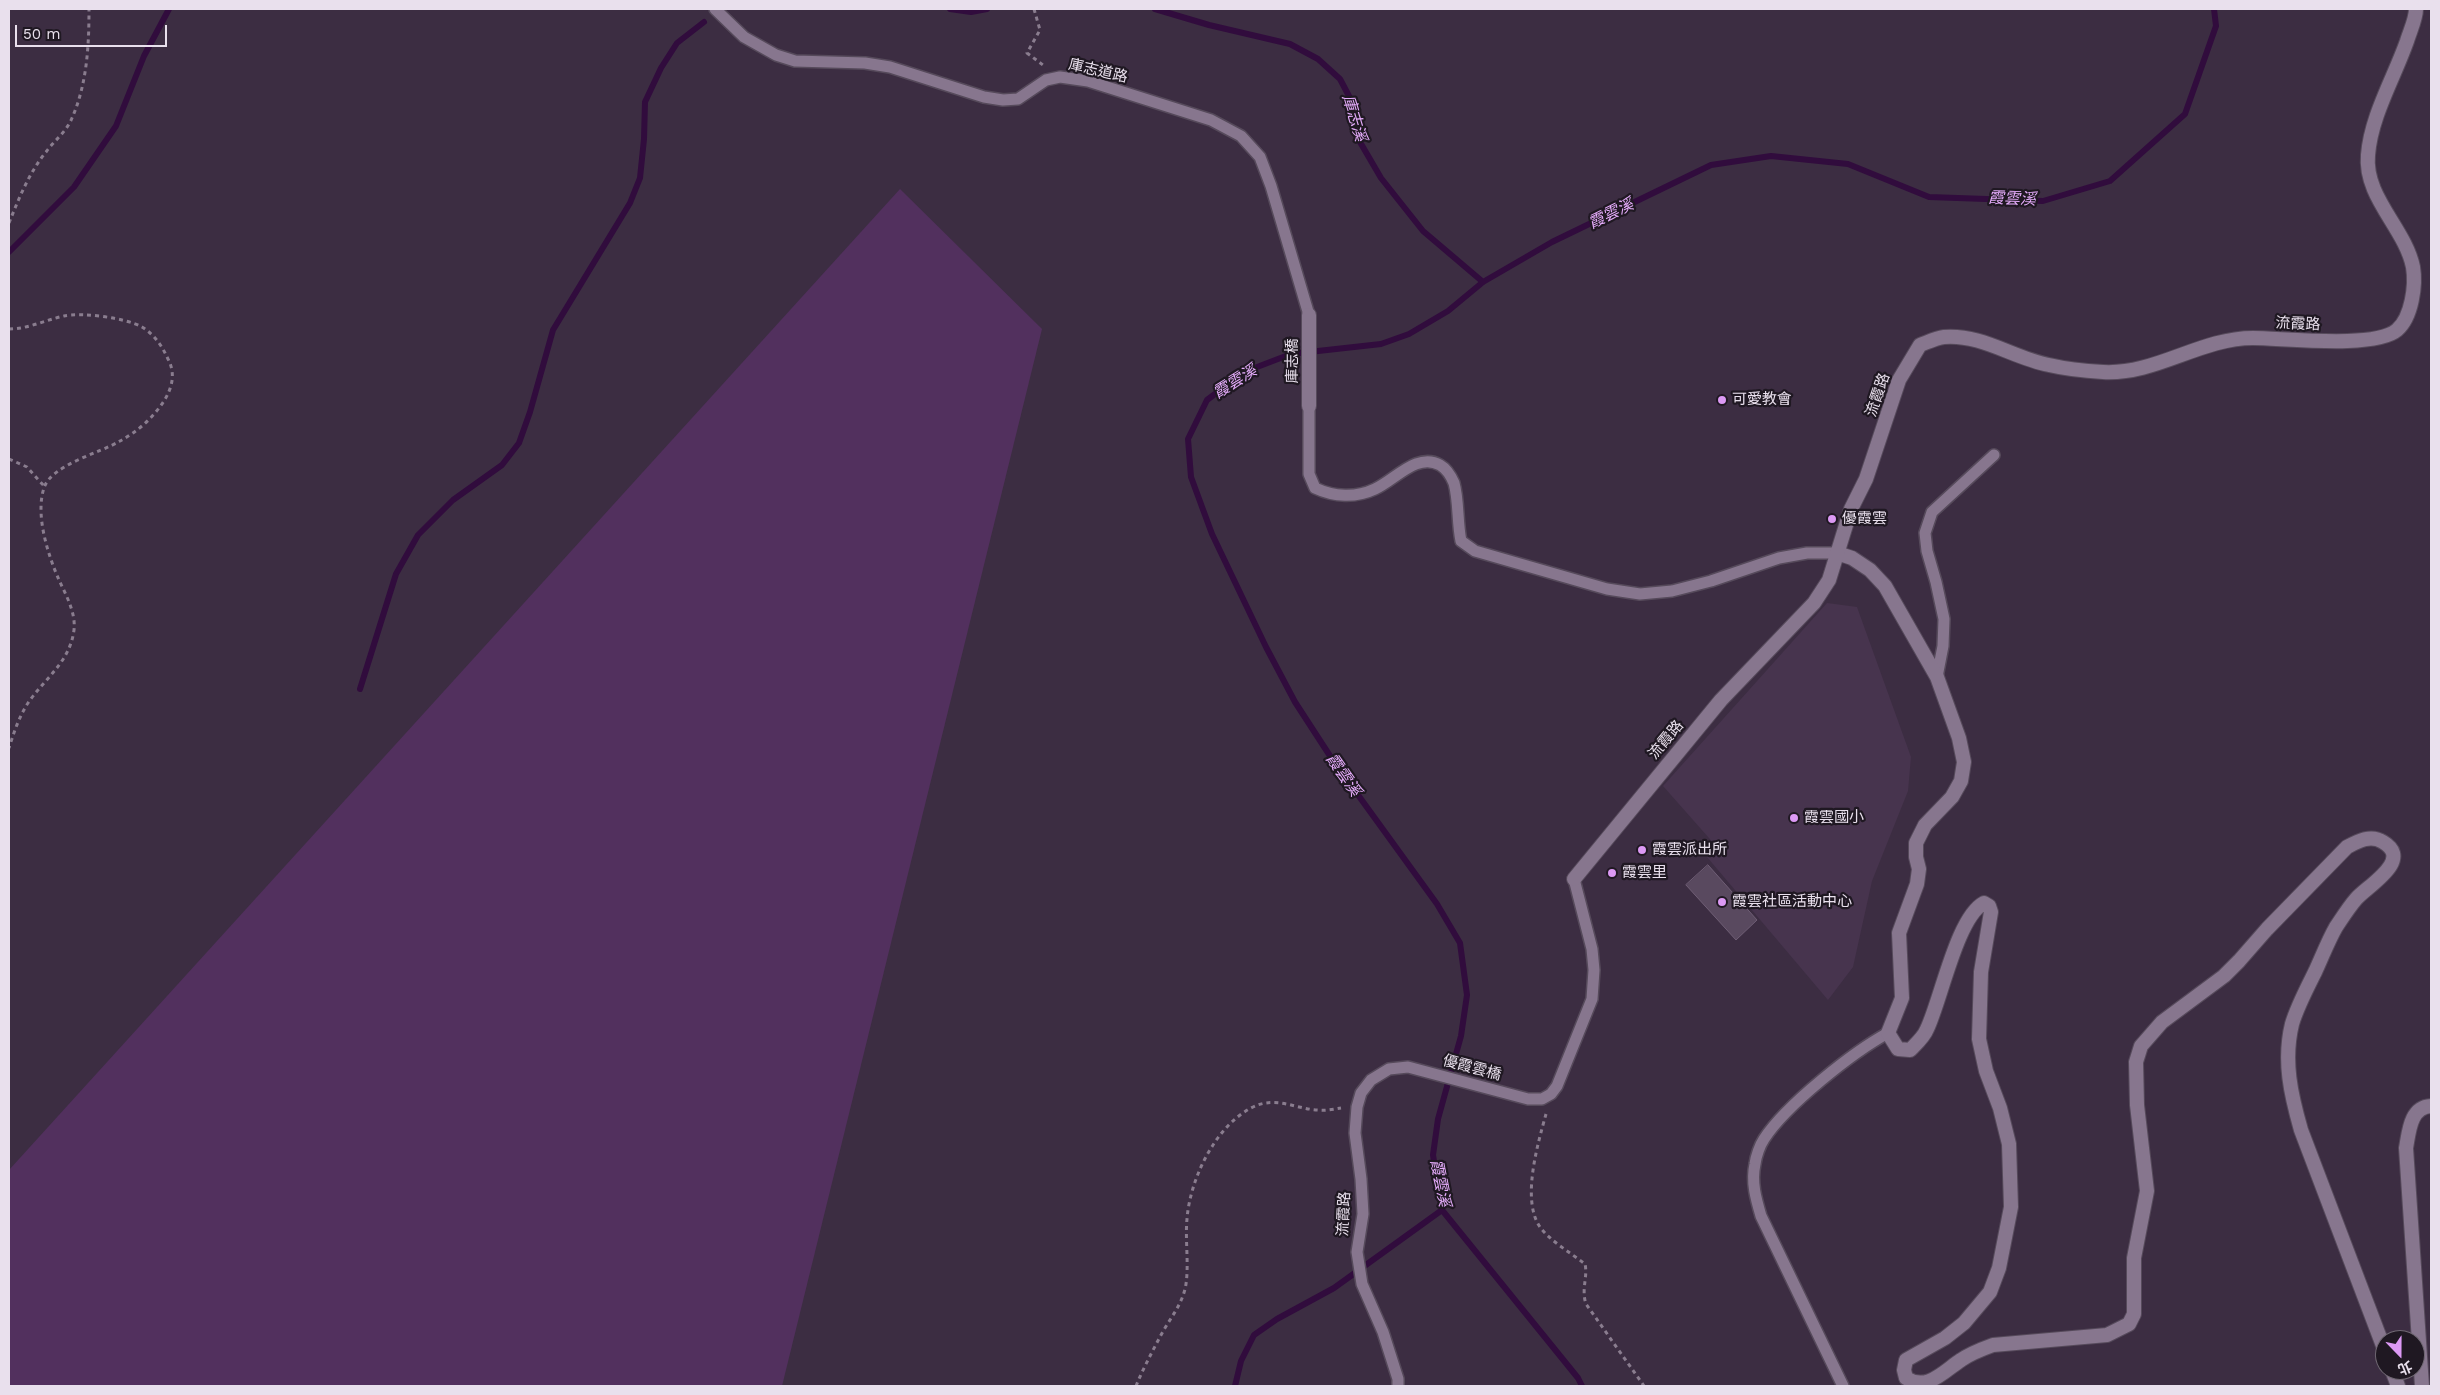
<!DOCTYPE html>
<meta charset="utf-8">
<style>
body{margin:0}
#map{position:relative;width:2440px;height:1395px;overflow:hidden;background:#3c2d42;font-family:"Work Sans","Noto Sans TC",sans-serif}
canvas{display:block}
.frame{position:absolute;inset:0;border:10px solid #e9e0ed;pointer-events:none}
.north{position:absolute;left:2375px;top:1330px;width:50px;height:50px;box-sizing:border-box;background:#1f1822;border:1px solid #706873;border-radius:50%;rotate:158deg;font-size:14px;font-weight:700;line-height:20px;text-align:center;color:#e9e0ed}
.north::after{content:'';display:block;margin:auto;width:18px;height:22px;background:#dc99f4;clip-path:polygon(50% 0,100% 100%,50% 72%,0 100%)}
.scale{position:absolute;left:15px;top:25px;width:152px;height:22px;box-sizing:border-box;border:2px solid #e9e0ed;border-top:0;padding-left:6px;font-size:15px;line-height:18px;white-space:nowrap;color:#e9e0ed;-webkit-text-stroke:4px #1f1822;paint-order:stroke}
</style>
<div id="map">
<canvas width="2440" height="1395"></canvas>
<div class="frame"></div>
<div class="north">北</div>
<div class="scale">50 m</div>
</div>
<script>
const context = document.querySelector('canvas').getContext('2d');
context.lineJoin = 'round';
function fillPath(path, color) { context.fillStyle = color; context.fill(path, 'evenodd'); }
function strokePath(path, color, width, dash) { context.strokeStyle = color; context.lineWidth = width; context.lineCap = dash ? 'butt' : 'round'; context.setLineDash(dash || []); context.stroke(path); }
function drawText(font, color, halo, rows, align = 'center') {
  context.font = font + ' "Work Sans","Noto Sans TC",sans-serif'; context.lineWidth = 4.5; context.setLineDash([]); context.textBaseline = 'middle'; context.strokeStyle = halo; context.fillStyle = color; for (const [text, x, y, turn = 0] of rows) {
    context.save(); context.translate(x, y); context.rotate((+turn || 0) * Math.PI / 180); context.textAlign = isNaN(turn) ? turn : align; if (halo) context.strokeText(text, 0, 0); context.fillText(text, 0, 0); context.restore();
  }
}
fillPath(new Path2D(`
 M1827 603 1857 607 1911 757 1908 791 1872 881 1853 967 1828 1000 1707 857 1716 846 1663 786Z`), '#47344e');
fillPath(new Path2D(`
 M900 189 1042 329 782 1386H9V1170Z`), '#52305e');
strokePath(new Path2D(`
 M950 9 971 12 987 9
 M1155 9 1209 25 1290 44 1318 59 1340 79 1350 98 1354 127 1360 142 1381 178 1423 231 1483 282
 M9 252 74 187 116 126 144 56 169 9
 M360 689 396 574 418 535 453 500 502 465 519 443 530 412 553 330 630 203 640 178 644 139 645 102 661 68 677 43 704 22
 M1235 1386 1241 1361 1254 1335 1277 1319 1334 1288 1442 1210
 M1582 1386 1578 1378 1442 1210 1433 1155 1438 1119 1461 1036 1467 995 1460 943 1437 904 1332 759 1295 702 1266 647 1212 534 1191 477 1188 439 1207 400 1244 372 1291 354 1381 344 1409 334 1448 311 1483 282 1552 242 1711 165 1771 156 1848 164 1929 197 2043 201 2110 181 2185 114 2216 26 2214 9`), '#310c3d', 6);
const building = new Path2D(`
 M1708 865 1757 920 1736 940 1686 885Z`);
fillPath(building, '#59495f');
strokePath(building, '#6f5e75', 1);
const service = new Path2D(`
 M715 9 744 37 776 55 795 61 865 63 890 67 984 97 1003 100 1018 99 1046 80 1060 77 1088 81 1211 120 1241 136 1260 157 1271 186 1309 315
 M1309 406V474L1315 488C1334 497 1356 498 1375 489 1395 480 1417 452 1440 465 1447 469 1451 476 1454 483 1459 501 1457 522 1461 541L1475 551 1607 589 1640 594 1672 591 1711 581 1779 558 1807 553H1837
 M1937 677 1943 646 1944 619 1936 582 1927 551 1925 533 1932 512 1994 455
 M1398 1386V1379L1383 1332 1362 1284 1357 1252 1363 1214 1361 1179 1355 1133 1357 1107 1361 1093 1371 1080 1389 1069 1408 1067 1528 1099H1542L1551 1094 1557 1086 1592 999 1594 970 1592 949 1574 879
 M1843 1386 1761 1216C1756 1199 1751 1182 1755 1164 1756 1156 1760 1145 1764 1139 1786 1105 1853 1052 1888 1033`);
const minor = new Path2D(`
 M1309 406V315
 M1837 553 1852 558 1870 570 1885 586 1937 677 1959 738 1964 762 1961 781 1952 797 1925 825 1916 843V857L1919 869 1917 884 1899 933 1902 998 1888 1033 1898 1049 1910 1050C1916 1044 1924 1037 1927 1029 1941 1000 1957 917 1984 903L1989 906 1991 912 1981 972 1979 1039 1986 1071 2000 1108 2009 1144 2011 1207 1999 1268 1990 1292 1964 1323 1945 1338 1906 1360 1904 1370 1906 1378C1927 1392 1944 1371 1961 1360 1971 1353 1982 1349 1993 1345L2107 1335 2129 1324 2134 1314V1258L2147 1191 2137 1105 2136 1062 2141 1046 2162 1022 2224 976 2239 961 2267 929 2347 847C2358 841 2371 834 2383 842 2414 860 2367 886 2356 899 2349 907 2342 918 2336 927 2328 941 2322 957 2315 972 2307 988 2297 1007 2292 1024 2283 1061 2291 1095 2301 1130L2385 1351
 M2392 1370 2398 1386
 M2422 1386 2406 1148C2409 1132 2410 1107 2431 1106`);
const tertiary = new Path2D(`
 M1574 879 1721 700 1814 603 1829 580 1851 509 1866 479 1899 380 1920 345C1928 342 1936 338 1944 337 1982 334 2013 358 2049 365 2066 369 2085 371 2103 372 2156 375 2200 338 2253 338 2283 338 2375 349 2397 330 2412 317 2416 285 2413 267 2405 228 2364 197 2368 155 2371 116 2394 78 2407 41 2410 31 2416 19 2416 9`);
strokePath(service, '#564a5b', 14);
strokePath(minor, '#564a5b', 16);
strokePath(tertiary, '#564a5b', 16);
strokePath(new Path2D(`
 M1034 9 1040 30 1027 53 1043 65
 M9 223C19 198 29 173 46 152 54 141 67 131 72 118 87 84 89 46 89 9
 M9 329C28 329 45 320 64 316 82 312 126 318 142 327 155 335 162 346 168 359 176 374 172 388 164 401 153 418 137 432 120 441 100 453 51 465 44 488 35 515 48 555 59 580 66 595 76 613 74 630 70 662 45 678 28 703 19 717 14 732 9 748
 M9 459 27 467 44 486
 M1546 1114C1538 1143 1521 1200 1540 1227 1550 1241 1571 1253 1585 1264 1588 1277 1581 1289 1586 1304L1644 1386
 M1136 1386C1143 1369 1152 1352 1161 1335 1170 1318 1183 1304 1186 1284 1189 1263 1185 1240 1187 1219 1190 1179 1215 1127 1251 1108 1275 1095 1295 1109 1318 1110 1326 1111 1334 1109 1341 1108`), '#8a7d8f', 3, [4, 4]);
strokePath(service, '#87768e', 11);
strokePath(minor, '#87768e', 14);
strokePath(tertiary, '#87768e', 14);
for (const [x, y, r, color] of [
 [1722,400,5,"#dc99f4"],
 [1832,519,5,"#dc99f4"],
 [1794,818,5,"#dc99f4"],
 [1642,850,5,"#dc99f4"],
 [1612,873,5,"#dc99f4"],
 [1722,902,5,"#dc99f4"]
]) { const dot = new Path2D(); dot.arc(x, y, r, 0, 2 * Math.PI); context.fillStyle = color; context.fill(dot); strokePath(dot, '#1f1822', 2); }
drawText('15px', '#e9e0ed', '#1f1822', [
 ["庫志道路",1098,71,13],
 ["流霞路",2298,324,2],
 ["庫志橋",1293,361,-90],
 ["流霞路",1878,395,-71],
 ["流霞路",1666,740,-50],
 ["優霞雲橋",1472,1068,15],
 ["流霞路",1344,1214,-87]
]);
drawText('15px', '#e9e0ed', '#1f1822', [
 ["可愛教會",1732,400],
 ["優霞雲",1842,519],
 ["霞雲國小",1804,818],
 ["霞雲派出所",1652,850],
 ["霞雲里",1622,873],
 ["霞雲社區活動中心",1732,902]
], 'left');
drawText('italic 16px', '#e5acfb', '#1f1822', [
 ["庫志溪",1354,118,73],
 ["霞雲溪",2012,199,2],
 ["霞雲溪",1611,214,-26],
 ["霞雲溪",1235,382,-32],
 ["霞雲溪",1343,775,55],
 ["霞雲溪",1440,1183,79]
]);
</script>
